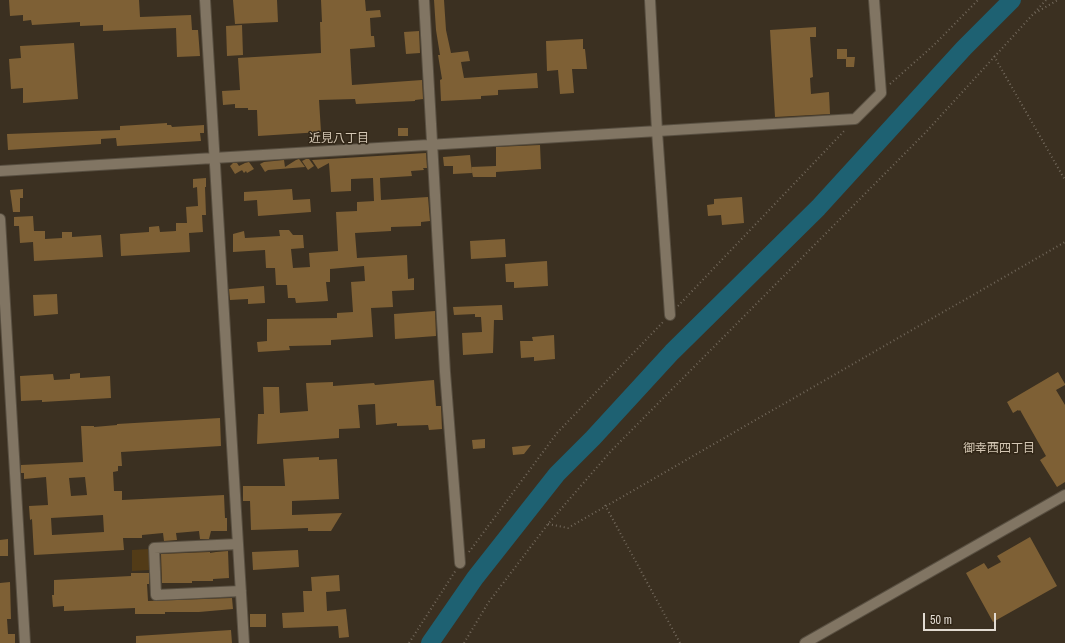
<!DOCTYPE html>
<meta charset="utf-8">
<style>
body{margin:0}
#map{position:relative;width:1065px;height:643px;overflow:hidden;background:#3b3021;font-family:"Archivo Narrow",sans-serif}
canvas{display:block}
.scale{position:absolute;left:923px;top:613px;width:73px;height:18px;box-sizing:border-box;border:2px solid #e2dbd2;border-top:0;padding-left:5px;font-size:12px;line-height:14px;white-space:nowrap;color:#e2dbd2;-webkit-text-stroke:3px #312617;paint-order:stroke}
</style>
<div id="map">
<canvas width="1065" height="643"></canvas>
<div class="scale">50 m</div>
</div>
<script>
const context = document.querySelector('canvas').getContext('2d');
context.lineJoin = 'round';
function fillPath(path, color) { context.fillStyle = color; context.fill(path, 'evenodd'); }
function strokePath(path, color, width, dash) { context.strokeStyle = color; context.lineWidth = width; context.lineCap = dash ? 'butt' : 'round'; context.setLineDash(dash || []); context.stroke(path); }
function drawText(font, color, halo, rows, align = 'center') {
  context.font = font + ' "Archivo Narrow","Noto Sans JP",sans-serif'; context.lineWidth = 3; context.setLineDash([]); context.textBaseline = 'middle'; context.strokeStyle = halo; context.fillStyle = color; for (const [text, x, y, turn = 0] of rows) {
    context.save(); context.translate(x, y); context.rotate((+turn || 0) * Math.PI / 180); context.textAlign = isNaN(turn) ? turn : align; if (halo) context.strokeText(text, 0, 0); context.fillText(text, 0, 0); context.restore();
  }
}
fillPath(new Path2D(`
 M149 549V570L132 571V550Z`), '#523b17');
strokePath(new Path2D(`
 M430 643 475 578 557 474 593 438 672 352 818 208 964 48 1012 0`), '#1e6172', 18);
fillPath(new Path2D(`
 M9 0H139L140 17 191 15 192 30H198L200 56 177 57 176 28 103 31V25L80 26V22L32 25 31 20 23 21V15L10 16Z
 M233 0H277L278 22 235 24Z
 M321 0H365L366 11 380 10 381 17 370 18 371 36H374L375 47 350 49 352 85 422 80 423 99 415 100V101L356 104 355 99 319 100 321 132 258 136 257 110H248V108H235V104L223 105 222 91 240 90 238 58 321 53 320 22H322Z
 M434 0H444L446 30 451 53 468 51 470 61 461 62 464 78 537 73 538 88 498 90V95L481 96V99L441 101 440 80 442 79 438 55H440L436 30Z
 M242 25 243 55 227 56 226 26Z
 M816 27V37H810L813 77 810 78 811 94 829 92 830 114 775 117 770 30Z
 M419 31 420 53 406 54 404 32Z
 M583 39V49H585L587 69H572L574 93 560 94 558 70 547 71 546 41Z
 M74 43 78 99 23 103V88L11 89 9 59 21 58 20 46Z
 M837 49H847V57H855L854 67H846V59H837Z
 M167 123V125H171L172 127 204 125V133H200L201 141 117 146 116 138 101 139V144L8 150 7 134 120 130V126Z
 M398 128H408V136H398Z
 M540 145 541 169 496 172V177H473L471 167 496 166V147Z
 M426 153 427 168H423L424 170 411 171 412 176 380 178 381 200 428 197 430 221 421 222V226L391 227V231L355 233 357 258 407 255 408 279 414 278V290L392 291 393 307 371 308 373 337 331 340V345L289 346 290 350 258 352 257 342 267 341V319L337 318V313L353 312 351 282 365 281 364 266 330 269V282H326L328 301 296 303 295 298H288L287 285H276L275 268H266L265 250 233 252V234L244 231 245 238 280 236 279 230H289L293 235H303L304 248 291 249 293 268 310 267 309 253 338 251 336 212 357 211V202L374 201 373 178 351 179V191L331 192 329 163 318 169 312 160Z
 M470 155 472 173 453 174V166H444L443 157Z
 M299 159 305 167 268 170 265 172 260 164 264 162 284 160 285 167 296 160Z
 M306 159H309L314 166 308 170 302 161Z
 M249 162 254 169 247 173 246 171 244 173 240 167 242 170 235 174 230 166 233 163H237L239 166 245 163Z
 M206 178V187H205L206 215H202L203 232 189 233 190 252 121 256 120 234 149 232V227L159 226 160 232 176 231V223H187L186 207 198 206 197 187 193 188V179Z
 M23 189V198H20V212H13L10 190Z
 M292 189 293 200 310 199 311 212 258 216 257 200 244 201V192Z
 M742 197 744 223 722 225 721 215 708 216 707 205 714 204V199Z
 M33 216 34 231H45V239L62 238V232H72V237L101 235 103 257 34 261 33 242 20 243 19 226H14V217Z
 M505 239 506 257 471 259 470 241Z
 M547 261 548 286 514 288V282H506L505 264Z
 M264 286 265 303 248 304V299L230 300 229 289Z
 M57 294 58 314 34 316 33 295Z
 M502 305 503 320H494L493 353 463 355 462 333 482 332 481 317H475V314L454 315 453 307Z
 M435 311 436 336 395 339 394 314Z
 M554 335 555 359 534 361V357L521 358 520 341H533L532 337Z
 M1058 372 1065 384V385L1056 390 1065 405V482L1057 487 1040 460 1046 456 1020 410 1019 411 1018 410 1013 413 1007 402Z
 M80 373V378L110 376 111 398 42 402V400L21 401 20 376 53 374 54 380 70 379V374Z
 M434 380 436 406H441L442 429 429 430 428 425 397 426V423L376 425 375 404 358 405 360 428 339 429V438L257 444 258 414H264L263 387H279L280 413 308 411 306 383 333 382V386L374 383 375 385Z
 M220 418 221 446 121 452 122 466H118V471L113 472 114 491H122V500L224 495 225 518H227V531H211L209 539H200L199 531 176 533 177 540 164 541 163 533 142 535V538H123L124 550 34 555 32 519 30 520 29 506 48 505 46 477 24 479V473H21V465L83 462 81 426H94V427L117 425V424ZM85 477 87 495 71 496 69 478ZM103 515 104 532 52 535 51 518Z
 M485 439V448L473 449 472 440Z
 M531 445 524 454 513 455 512 447Z
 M319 457V460L337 459 339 499 292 501V515L342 513 331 531H308V528L251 530 250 501H243V486H285L283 459Z
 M1030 537 1057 586 993 622 966 573 984 563 988 569 1001 562 997 556Z
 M8 539V556H0V540Z
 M298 550 299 567 253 570 252 552Z
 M228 551 229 578 213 579V581H192V583H162L161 554 210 552V553L216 552Z
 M131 573H149V584H147L148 601 232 598 233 609 199 612H165V614H135V608L64 611V606L53 607 52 595H54V580L131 576Z
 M339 575 340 591 326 592 327 611 346 609 349 637 339 638 338 626 283 628 282 613 304 612 303 591H312L311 577Z
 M10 582 11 619H7L8 634H15V643H0V583Z
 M250 614H266V627H250Z
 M231 630 232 643H136V636Z`), '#7e6035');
const minor = new Path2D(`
 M205 0 244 643
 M424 0 445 372 460 563
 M650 0 657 131 670 315
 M0 171 855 119 881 93 874 0
 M0 219 25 643
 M238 544 154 548 156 595 241 591
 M805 643 1065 495`);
strokePath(minor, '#584f41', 12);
strokePath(new Path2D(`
 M1035 13 1058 0
 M994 56 1065 180
 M890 84 934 45 978 0
 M678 306 846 129
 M605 505 680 643
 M548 524 568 528 1065 242
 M469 552 557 433 663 322
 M409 643 456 570
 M464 643 488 603 548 524 611 451 926 132 1046 0`), '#73695c', 2, [1, 3]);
strokePath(minor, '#817563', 10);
drawText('12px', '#d4c7b4', '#312617', [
 ["近見八丁目",339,139],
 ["御幸西四丁目",999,449]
]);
</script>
